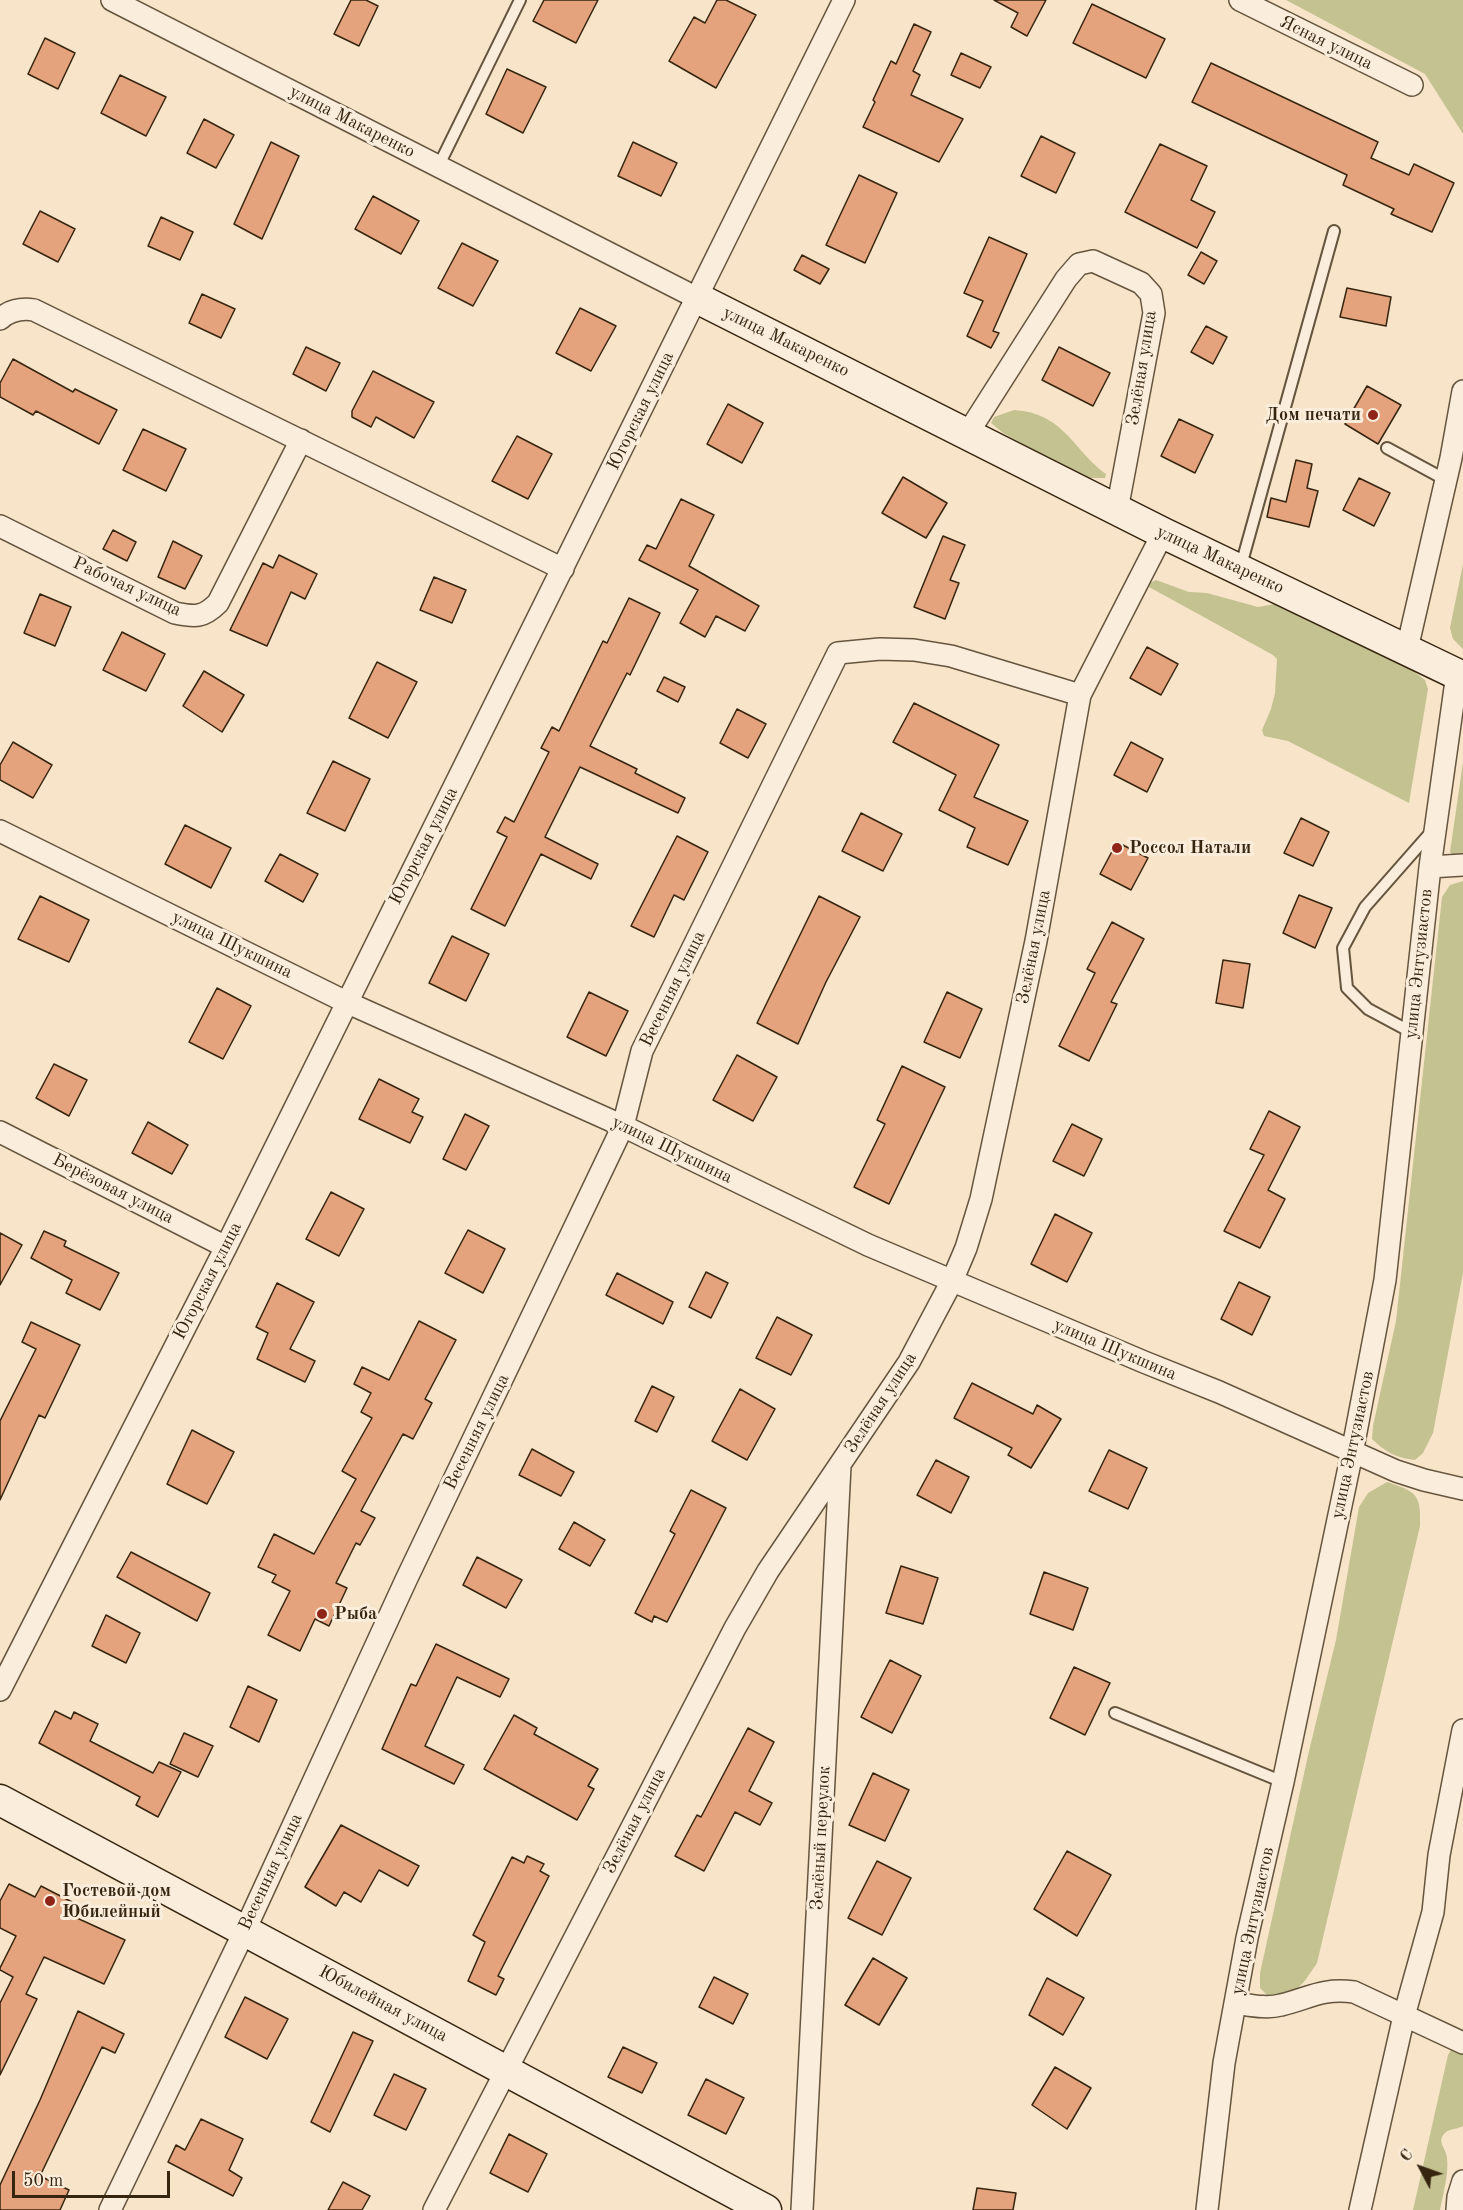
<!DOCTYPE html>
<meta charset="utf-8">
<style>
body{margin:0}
#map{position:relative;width:1463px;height:2210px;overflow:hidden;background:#f7e4c9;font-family:"Old Standard TT",serif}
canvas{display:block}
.north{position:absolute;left:1391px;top:2138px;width:60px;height:60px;-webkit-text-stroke:4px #faeddc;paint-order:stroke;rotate:311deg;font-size:16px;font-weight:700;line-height:24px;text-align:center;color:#36250f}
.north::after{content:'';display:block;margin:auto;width:21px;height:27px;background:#36250f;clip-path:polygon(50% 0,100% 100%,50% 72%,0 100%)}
.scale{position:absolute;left:12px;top:2171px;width:158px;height:27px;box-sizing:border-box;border:3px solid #36250f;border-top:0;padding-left:8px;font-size:18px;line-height:21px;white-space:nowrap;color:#36250f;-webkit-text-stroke:4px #faeddc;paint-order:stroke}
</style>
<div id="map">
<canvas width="1463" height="2210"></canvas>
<div class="north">С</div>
<div class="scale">50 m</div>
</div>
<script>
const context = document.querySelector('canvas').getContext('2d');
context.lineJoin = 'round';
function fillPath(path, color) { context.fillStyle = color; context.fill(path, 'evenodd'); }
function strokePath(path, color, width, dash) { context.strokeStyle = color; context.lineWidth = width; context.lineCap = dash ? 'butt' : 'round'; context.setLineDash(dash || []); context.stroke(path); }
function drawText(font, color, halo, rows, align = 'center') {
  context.font = font + ' "Old Standard TT",serif'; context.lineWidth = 6; context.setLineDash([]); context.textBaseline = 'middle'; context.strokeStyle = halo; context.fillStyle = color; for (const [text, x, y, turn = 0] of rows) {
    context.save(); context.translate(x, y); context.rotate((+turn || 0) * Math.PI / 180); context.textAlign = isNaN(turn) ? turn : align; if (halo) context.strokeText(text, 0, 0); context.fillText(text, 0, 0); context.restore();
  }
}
fillPath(new Path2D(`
 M1286 0H1463V134L1425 74Z
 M1014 410C1064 413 1072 449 1106 474L1105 478H1084L1003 433 991 423 994 417Z
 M1463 564V649L1453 639 1450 628Z
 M1156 580 1189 592 1207 593 1258 607 1275 604 1412 670 1425 680 1428 689 1409 803 1288 741 1264 736 1262 730 1271 709 1275 693 1277 659 1273 655 1149 587 1150 583Z
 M1463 762V859H1457L1450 852Z
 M1463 881V1273L1433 1433 1423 1453 1415 1460C1397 1458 1385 1452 1372 1439L1373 1426 1396 1321 1442 897 1450 885Z
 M1387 1482C1417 1492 1421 1494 1420 1526L1317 1963C1300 1988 1299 1993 1268 1996L1260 1988V1973L1309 1751 1336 1640 1359 1507 1368 1493Z
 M1451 2050H1456L1463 2053V2126C1458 2129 1450 2129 1446 2132 1435 2141 1447 2149 1447 2158 1449 2174 1443 2194 1440 2210H1413L1448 2055Z`), '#c4c291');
const building = new Path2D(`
 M351 0H366L378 6 359 46 334 34Z
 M544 0H598L576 43 533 21Z
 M717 0H726L756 15 716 88 669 61 694 17 705 23Z
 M994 0H1046L1027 36 1011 27 1018 13Z
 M1092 4 1165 39 1146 78 1073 43Z
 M914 24 931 32 913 71 920 75 911 95 963 119 939 162 863 127 875 102 873 100 891 61 896 64Z
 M45 38 75 53 58 89 28 74Z
 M961 53 991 67 980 88 951 75Z
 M1211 63 1378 142 1371 158 1409 175 1414 164 1454 183 1432 232 1391 214 1394 209 1343 185 1347 175 1192 102Z
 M507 69 546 87 523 133 486 114Z
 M120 75 166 97 146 136 101 113Z
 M204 119 234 135 216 168 187 153Z
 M1041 136 1075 153 1056 193 1021 176Z
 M271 142 299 156 262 239 234 224Z
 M633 142 677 163 661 196 618 176Z
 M1160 144 1207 166 1191 200 1215 212 1197 248 1125 212Z
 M859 175 897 193 865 263 826 245Z
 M373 196 419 221 401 254 355 229Z
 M40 211 75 229 58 262 23 244Z
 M161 217 193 232 180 260 148 246Z
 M989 237 1027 254 993 331 999 333 991 348 967 336 983 301 964 293Z
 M462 243 498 261 473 306 438 288Z
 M1201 252 1217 261 1204 284 1188 275Z
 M802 255 829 269 820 284 794 270Z
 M1347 288 1391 297 1386 326 1340 317Z
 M202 294 235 309 221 338 189 323Z
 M580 308 616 326 591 371 556 353Z
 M1206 326 1227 337 1213 364 1191 352Z
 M306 347 340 363 326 391 293 374Z
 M1059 347 1110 373 1093 406 1042 380Z
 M13 359 73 392 75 389 117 410 99 444 36 411 33 415 0 397V383Z
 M373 371 434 402 414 438 376 417 371 427 352 417V411Z
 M1367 386 1401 405 1378 444 1345 424Z
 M728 404 763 423 742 463 707 444Z
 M1179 419 1213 435 1195 473 1161 456Z
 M143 429 186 449 166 491 123 470Z
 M517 436 552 454 528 499 492 481Z
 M1296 460 1312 464 1307 488 1318 491 1309 527 1267 517 1271 498 1286 502Z
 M903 477 947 503 926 538 882 513Z
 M1359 478 1390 493 1374 526 1343 510Z
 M681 499 714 515 689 566 759 606 745 631 716 616 705 637 680 623 698 590 639 560 647 545 656 549Z
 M113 530 136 542 127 561 103 549Z
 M943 536 965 545 950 580 959 583 945 619 914 607Z
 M173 541 202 556 185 589 158 577Z
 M279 555 317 574 305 599 291 592 267 646 230 630 263 563 273 568Z
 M434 577 466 590 452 623 420 610Z
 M40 594 71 607 55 646 24 633Z
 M629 598 660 613 630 675 627 673 590 746 637 769 635 773 685 798 678 813 580 767 545 837 598 864 591 879 541 854 505 926 471 909 507 837 497 832 505 817 514 822 549 752 541 748 552 727 559 731 603 641 607 643Z
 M122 632 165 654 146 691 103 670Z
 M1147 647 1178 664 1161 695 1130 678Z
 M377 662 417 682 388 738 349 718Z
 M204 671 244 695 222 732 183 706Z
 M664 677 685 687 678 702 657 691Z
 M914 703 999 745 974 797 1028 821 1008 865 967 847 975 828 939 810 956 775 893 742Z
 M737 709 766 724 748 758 720 743Z
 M13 742 52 765 33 798 0 780V765Z
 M1131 742 1163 759 1147 792 1114 775Z
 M333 761 370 779 345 831 307 813Z
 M861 813 902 834 883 871 842 851Z
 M1301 818 1329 832 1313 866 1284 853Z
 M185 825 231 848 211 888 165 864Z
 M677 836 708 852 684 900 674 895 654 937 631 926Z
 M1117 842 1148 858 1131 890 1100 874Z
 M280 854 318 874 303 902 265 881Z
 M1299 895 1332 908 1315 948 1283 933Z
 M40 896 89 920 69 962 18 939Z
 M819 896 860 917 826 982 798 1044 757 1023Z
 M1112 922 1144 939 1111 1002 1117 1004 1089 1061 1059 1046 1095 973 1087 969Z
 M452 936 489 954 466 1001 429 983Z
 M1223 960 1250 964 1243 1008 1216 1003Z
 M217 988 251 1006 223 1059 189 1042Z
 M589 992 628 1011 606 1056 567 1037Z
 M947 992 982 1009 960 1058 924 1042Z
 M737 1055 777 1077 753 1121 713 1100Z
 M54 1064 87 1080 69 1116 36 1098Z
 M902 1066 945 1087 889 1204 854 1187 885 1124 877 1120Z
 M379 1079 419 1099 412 1112 423 1117 410 1143 359 1119Z
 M1269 1111 1300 1127 1268 1190 1285 1199 1260 1248 1224 1231 1264 1155 1250 1149Z
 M465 1114 489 1126 466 1170 443 1159Z
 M148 1122 188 1145 172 1174 132 1153Z
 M1072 1124 1102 1139 1084 1176 1053 1161Z
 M331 1192 364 1209 339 1256 306 1239Z
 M1055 1214 1092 1233 1067 1282 1031 1264Z
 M468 1230 505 1249 483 1293 445 1273Z
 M44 1231 66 1241 64 1246 119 1273 100 1310 66 1293 72 1280 31 1258Z
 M0 1233 22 1245 0 1285Z
 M706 1272 728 1283 711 1318 689 1307Z
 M617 1273 673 1302 663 1324 606 1295Z
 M1239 1282 1270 1297 1252 1335 1221 1319Z
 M277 1283 314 1302 290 1349 315 1361 305 1382 257 1359 268 1333 256 1327Z
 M777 1317 812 1335 791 1375 756 1358Z
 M419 1321 456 1340 425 1399 432 1403 413 1439 403 1434 361 1511 375 1518 360 1545 356 1543 336 1583 347 1588 329 1626 315 1619 300 1651 268 1635 290 1591 272 1582 276 1575 258 1567 274 1534 314 1554 356 1479 342 1471 372 1418 361 1412 371 1393 354 1384 362 1367 389 1380Z
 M31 1322 80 1345 45 1418 39 1415 0 1500V1421L36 1349 22 1342Z
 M972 1383 1033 1414 1037 1405 1061 1419 1031 1468 1008 1455 1012 1448 954 1418Z
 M652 1386 674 1397 657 1432 635 1421Z
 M740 1389 775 1409 747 1460 712 1441Z
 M192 1430 234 1452 207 1504 167 1484Z
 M532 1449 574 1472 561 1496 519 1475Z
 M1109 1450 1147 1468 1128 1509 1089 1491Z
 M936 1460 969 1477 951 1513 917 1495Z
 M691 1490 726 1508 667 1622 654 1616 652 1622 635 1613 675 1534 670 1531Z
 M574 1522 605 1540 590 1566 559 1549Z
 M131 1552 210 1593 197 1621 117 1577Z
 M477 1557 522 1580 506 1608 463 1585Z
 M901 1566 938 1578 923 1624 886 1613Z
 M1044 1572 1088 1588 1073 1630 1030 1614Z
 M106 1615 140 1633 126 1663 92 1646Z
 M436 1644 509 1679 500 1697 457 1677 425 1746 464 1765 454 1784 382 1749 411 1684 416 1686Z
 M890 1660 921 1676 892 1733 861 1717Z
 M1074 1667 1110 1683 1085 1735 1050 1718Z
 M248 1686 277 1700 259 1742 230 1727Z
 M55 1711 71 1719 74 1712 98 1724 90 1741 153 1773 159 1762 181 1772 158 1817 136 1805 140 1797 39 1743Z
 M514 1715 537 1728 534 1734 598 1769 588 1786 594 1789 577 1820 484 1769Z
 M748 1728 774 1742 749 1791 772 1803 760 1825 735 1812 704 1871 675 1856 697 1815 701 1817Z
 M184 1733 213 1746 198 1777 170 1764Z
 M873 1773 909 1790 885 1841 849 1825Z
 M341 1825 419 1866 408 1886 379 1870 361 1902 344 1892 336 1906 305 1887Z
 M1067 1851 1111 1875 1077 1936 1034 1909Z
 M527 1856 544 1864 540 1871 549 1876 498 1976 504 1979 496 1995 468 1981 485 1942 473 1935 512 1857 524 1863Z
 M877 1861 911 1878 882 1935 848 1918Z
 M9 1884 35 1897 41 1886 72 1902 66 1913 125 1940 104 1984 44 1957 26 1994 37 1999 0 2075V2003L13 1977 0 1970V1968L16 1936 0 1928V1901Z
 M873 1958 907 1978 879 2025 845 2005Z
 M714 1977 748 1994 733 2024 699 2007Z
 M1047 1978 1084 1998 1063 2035 1029 2015Z
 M245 1997 288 2019 267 2059 225 2037Z
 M78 2011 124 2034 115 2053 102 2047 40 2176 69 2190 60 2210H0V2185L40 2100Z
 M353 2032 373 2041 330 2132 311 2122Z
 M623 2047 657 2063 642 2093 608 2077Z
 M1055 2067 1091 2088 1067 2129 1032 2105Z
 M394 2074 426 2089 406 2130 374 2115Z
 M706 2079 744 2098 726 2134 688 2115Z
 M201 2119 243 2139 229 2170 242 2178 233 2196 168 2162 176 2145 185 2150Z
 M509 2134 547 2154 528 2192 490 2173Z
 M343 2182 370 2196 362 2210H328Z
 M977 2188 1016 2193 1013 2210H973Z`);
fillPath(building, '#e4a27d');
strokePath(building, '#36250f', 1.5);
const lane = new Path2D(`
 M438 167 520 0
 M1387 448 1446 480
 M1240 569 1334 231
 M1411 1032 1368 1009 1347 988 1343 948 1365 907 1431 832
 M1115 1713 1283 1782`);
const street = new Path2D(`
 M112 0 697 298
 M1240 0 1412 85
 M0 319C10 310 21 308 34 310L563 569
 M968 433 1066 279 1079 264 1093 261 1141 283 1151 294 1154 313 1117 510
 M0 526 175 613C195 617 203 618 218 603L301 440
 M1407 649 1451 458 1463 391
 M0 831 346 1002 623 1126 868 1245 1144 1362 1219 1392 1396 1471 1424 1480 1463 1489
 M1430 867 1463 865
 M0 1132 226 1247
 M0 1690 226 1247 844 0
 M1235 2003C1250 2005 1266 2009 1281 2005 1310 1998 1321 1988 1354 1992L1463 2043
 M110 2210 245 1930 406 1580 623 1126 642 1051 838 653 880 649 914 650 951 656 1080 695
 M434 2210 735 1628 768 1571 909 1362 952 1281 966 1248 981 1199 1036 941 1080 695 1163 533
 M802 2210 840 1466
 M1207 2210 1224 2063 1247 1938 1283 1782 1352 1453 1385 1280 1430 867 1457 674
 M1360 2210 1404 2016 1433 1912 1439 1855 1463 1730
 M1457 2210 1458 2197 1463 2181`);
const secondary = new Path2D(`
 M697 298 1163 533 1463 677
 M0 1800 766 2210`);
strokePath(lane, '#66553e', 14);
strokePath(street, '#66553e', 24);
strokePath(secondary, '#36250f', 33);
strokePath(lane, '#faeddc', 10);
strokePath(street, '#faeddc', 21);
strokePath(secondary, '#faeddc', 30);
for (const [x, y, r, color] of [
 [1373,415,6,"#8f2418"],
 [1117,848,6,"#8f2418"],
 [322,1614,6,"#8f2418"],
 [50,1901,6,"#8f2418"]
]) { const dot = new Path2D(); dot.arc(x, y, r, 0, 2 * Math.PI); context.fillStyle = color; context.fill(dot); strokePath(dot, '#faeddc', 2); }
drawText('18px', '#36250f', '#faeddc', [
 ["Ясная улица",1326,43,26],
 ["улица Макаренко",352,122,27],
 ["улица Макаренко",786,342,26],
 ["Зелёная улица",1142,368,-81],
 ["Югорская улица",641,411,-64],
 ["улица Макаренко",1220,560,25],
 ["Рабочая улица",127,587,25],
 ["Югорская улица",424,846,-63],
 ["улица Шукшина",232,945,26],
 ["Зелёная улица",1034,947,-79],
 ["улица Энтузиастов",1419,964,-84],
 ["Весенняя улица",673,989,-64],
 ["улица Шукшина",672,1150,26],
 ["Берёзовая улица",113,1189,27],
 ["Югорская улица",208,1281,-63],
 ["улица Шукшина",1115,1350,23],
 ["Зелёная улица",881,1403,-57],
 ["Весенняя улица",477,1432,-64],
 ["улица Энтузиастов",1353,1445,-78],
 ["Зелёная улица",635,1821,-63],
 ["Зелёный переулок",821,1838,-87],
 ["Весенняя улица",271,1872,-65],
 ["улица Энтузиастов",1253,1921,-78],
 ["Юбилейная улица",383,2004,28]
]);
drawText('bold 18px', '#36250f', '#faeddc', [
 ["Дом печати",1361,415,"right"],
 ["Россол Натали",1129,848],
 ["Рыба",334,1614],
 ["Гостевой дом",62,1891],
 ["Юбилейный",62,1912]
], 'left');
</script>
